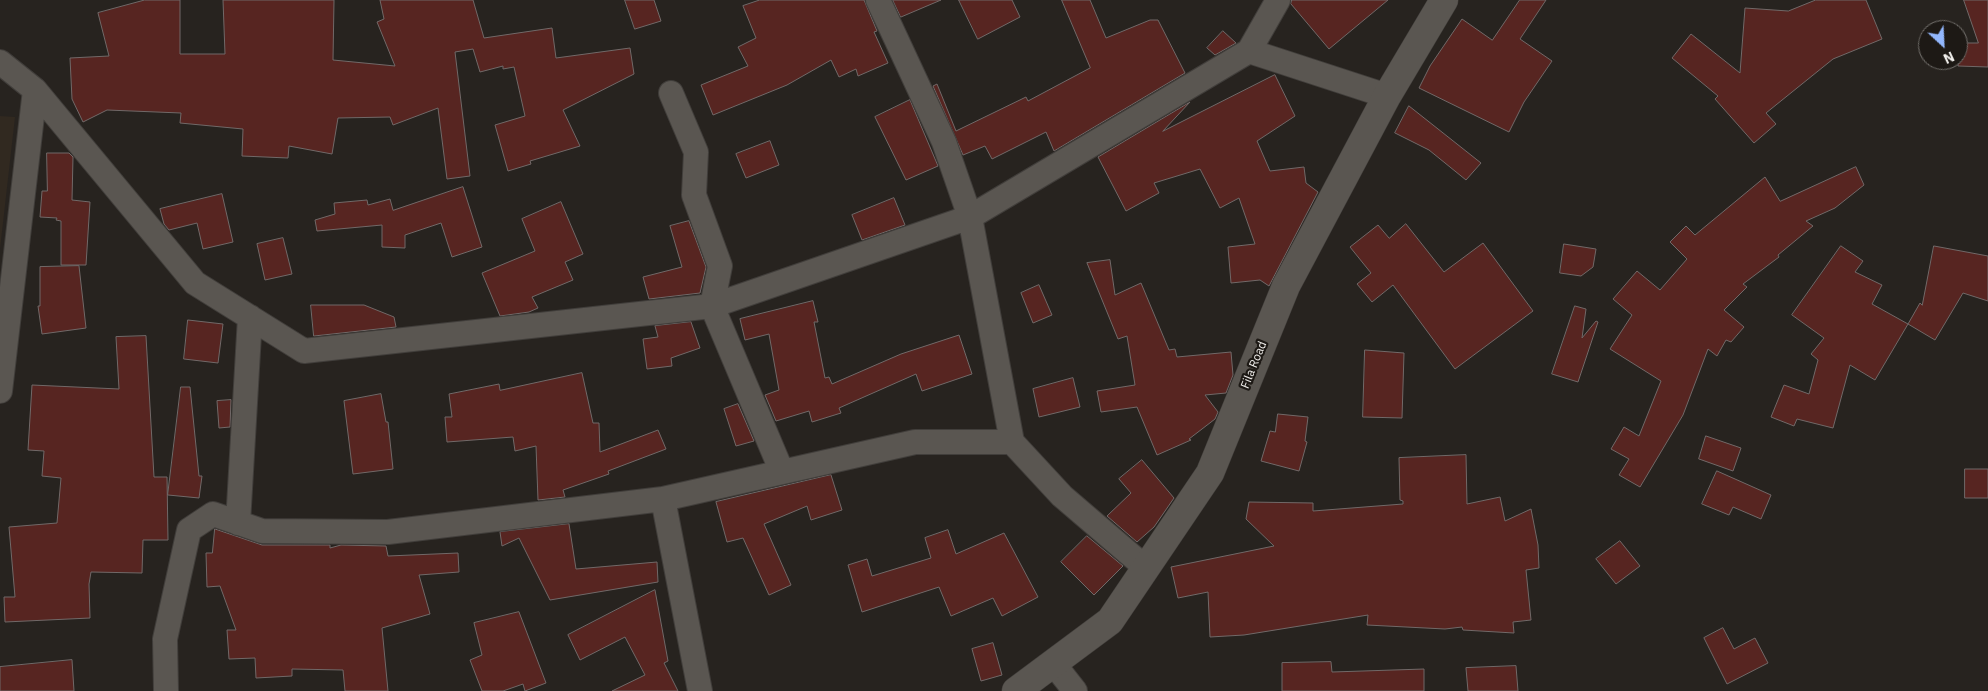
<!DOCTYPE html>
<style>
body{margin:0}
#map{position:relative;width:1988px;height:691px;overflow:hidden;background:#27231f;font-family:"IBM Plex Sans",sans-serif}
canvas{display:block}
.north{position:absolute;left:1918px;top:20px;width:50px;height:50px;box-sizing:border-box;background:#1d1915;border:1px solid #726f6b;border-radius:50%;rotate:155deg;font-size:14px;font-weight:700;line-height:20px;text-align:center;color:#f1efec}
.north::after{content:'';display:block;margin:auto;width:18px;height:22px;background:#92b7fd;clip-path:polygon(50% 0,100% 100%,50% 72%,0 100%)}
</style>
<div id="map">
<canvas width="1988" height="691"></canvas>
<div class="north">N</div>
</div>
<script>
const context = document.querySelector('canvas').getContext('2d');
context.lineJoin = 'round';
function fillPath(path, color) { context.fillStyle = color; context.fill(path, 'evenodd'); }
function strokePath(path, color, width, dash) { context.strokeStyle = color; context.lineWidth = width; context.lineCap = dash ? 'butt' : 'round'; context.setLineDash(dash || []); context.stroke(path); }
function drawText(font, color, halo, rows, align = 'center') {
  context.font = font + ' "IBM Plex Sans",sans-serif'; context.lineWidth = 4.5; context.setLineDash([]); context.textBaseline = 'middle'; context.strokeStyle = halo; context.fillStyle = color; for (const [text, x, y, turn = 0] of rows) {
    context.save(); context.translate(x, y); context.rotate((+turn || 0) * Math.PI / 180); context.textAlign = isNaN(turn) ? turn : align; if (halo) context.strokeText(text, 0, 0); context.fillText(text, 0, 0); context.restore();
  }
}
fillPath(new Path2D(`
 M0 116 15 117 0 249Z`), '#312920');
const building = new Path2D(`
 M145 0H180V54H225L223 0H334L333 60 395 66 377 22 384 19 380 0H473L484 38 552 28 556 58 630 48 634 74 563 110 580 146 530 161 531 164 508 171 495 125 525 116 514 67 503 69V66L480 72 473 49 455 52 470 176 447 179 438 108 393 125 390 117 338 118 332 154 289 146 288 158 242 156 243 129 180 123 181 113 107 110 83 122 72 99 70 58 109 56 98 13Z
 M625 0H654L661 21 635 29Z
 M760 0H864L877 31 874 32 888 63 858 76 856 69 839 77 831 60 787 85 713 115 701 85 748 66 738 47 756 38 743 6Z
 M893 0H941L901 17Z
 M959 0H1012L1020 17 978 39Z
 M1062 0H1090L1106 38 1150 20H1158L1185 73 1054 151 1046 132 992 159 985 146 963 155 933 86 937 84 956 131 1026 97 1028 101 1090 68Z
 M1292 0H1388L1329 49 1291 4Z
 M1520 0H1546L1520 39 1552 61 1524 102 1509 132 1419 88 1430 66 1462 19 1492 40Z
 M1816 0H1866L1882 39 1833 59 1766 113 1776 124 1754 143 1715 99 1718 96 1672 58 1691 34 1740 73 1745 8 1788 11Z
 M1964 0H1988V67L1958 66V43H1978Z
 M1223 31 1236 43 1215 55 1207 48Z
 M1275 75 1295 116 1257 141 1270 171 1304 167 1306 183 1318 192 1269 286 1260 280 1231 283 1228 247 1255 244 1239 198 1220 208 1200 169 1154 183 1159 193 1126 211 1098 157 1190 102 1163 131Z
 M910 100 938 166 906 180 875 117Z
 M1409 106 1481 163 1466 180 1429 150 1395 133Z
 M770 141 779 165 746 178 736 154Z
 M47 153H69L73 157 72 200 90 202 86 265H61V221L56 220 57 218 40 217 42 191H47Z
 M1856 167 1864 185 1835 208 1806 221 1813 226 1778 255 1779 257 1743 284 1747 287 1724 310 1744 327 1731 342 1726 340 1717 356 1708 349 1683 415 1640 487 1619 475 1629 459 1611 449 1624 427 1639 436 1661 381 1610 349 1632 315 1613 299 1637 271 1660 290 1687 259 1670 242 1686 226 1695 235 1765 177 1780 201Z
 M463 187 482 247 452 257 441 223 405 235V248L382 247V225L317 231 315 220 335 214 334 203 367 200 368 205 390 199 393 210Z
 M222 194 233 242 203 249 197 223 169 230 164 224 160 209Z
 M894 198 905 225 862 240 852 215Z
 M561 202 583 254 565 262 573 280 532 297 538 308 529 312 500 316 482 273 535 251 522 219Z
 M689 221 706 267 700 293 649 299 643 277 682 267 670 226Z
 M1406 224 1444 272 1483 243 1533 311 1455 369 1393 285 1372 302 1357 284 1371 273 1350 247 1378 225 1389 238Z
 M283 238 292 274 265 280 257 244Z
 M1564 244 1596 249 1593 267 1581 276 1560 273Z
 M1841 246 1863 261 1855 272 1882 285 1872 304 1908 324 1875 380 1850 365 1833 428 1797 419 1794 426 1771 417 1784 385 1809 394 1818 360 1811 354 1824 338 1792 315Z
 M1934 246 1988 256V301L1963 293 1935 340 1908 324 1920 303 1922 305Z
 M1110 260 1115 295 1141 283 1169 350 1175 349 1177 357 1231 352 1233 375 1226 393 1205 395 1218 412 1215 419 1189 439 1191 440 1157 455 1137 407 1101 412 1097 391 1135 385 1127 336 1118 339 1087 263Z
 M79 266 86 328 42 334 38 306H40V267Z
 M1039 285 1052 315 1033 323 1021 293Z
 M813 301 818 322H814L825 378 829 377 832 384 901 354 959 335 972 374 922 391 916 374 839 408 841 413 812 422 809 411 776 421 765 395 779 390 769 334 745 340 740 319Z
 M311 305H364L394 317 396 327 314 336Z
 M1575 306 1586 309 1582 338 1596 321 1598 322 1578 382 1552 374Z
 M188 320 223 324 218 363 184 359Z
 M691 322 700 348 671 358 672 366 647 369 643 339 658 337 655 326Z
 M146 336 154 477H167L168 540H143L142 573 91 572 89 584 90 618 5 622 4 597H15L9 527 57 523 61 478 42 476 44 451 28 450 32 385 119 389 116 337Z
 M1365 350 1404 353 1402 418 1363 417Z
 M582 373 593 423H599L600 452 658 430 666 449 608 471 609 474 563 490 565 497 538 500 536 446 515 451 513 437 447 442 445 417H452L449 394 499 384 500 390Z
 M1073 378 1080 407 1039 417 1033 389Z
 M181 387H190L199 476H202L199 498 168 495Z
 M381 394 386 422H388L393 469 353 474 344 401Z
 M231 400 230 427 219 428 217 401Z
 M738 404 754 441 736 446 724 409Z
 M1278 414 1308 417 1305 441 1307 442 1299 471 1261 461 1270 431 1275 432Z
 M1706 436 1741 448 1733 471 1699 459Z
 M1466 455 1467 504 1500 497 1505 521 1531 509 1538 545 1539 568 1526 570 1531 620 1513 622 1514 633 1463 630 1462 627 1445 629 1367 625 1368 615 1244 635 1210 637 1208 592 1178 598 1171 567 1274 546 1246 519 1249 502 1313 503V511L1403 504V501L1400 500 1399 458Z
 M1142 460 1174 498 1154 527 1137 542 1107 516 1131 493 1119 479Z
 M1965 469H1988V498H1965Z
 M1717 471 1771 495 1761 519 1733 507 1729 515 1702 504Z
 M831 475 842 510 811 520 807 506 764 524 791 585 769 595 743 538 727 542 716 502Z
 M569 524 576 569 657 562 658 582 550 600 519 538 502 546 500 532Z
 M215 529 262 545H330V548L341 545 386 546 388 556 458 553 459 572 419 575 430 614 382 628 388 691H345L343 670 292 669V676L256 678 255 658 229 659 227 630H236L220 586 207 587 206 553H212Z
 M948 530 956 554 1004 533 1038 597 1002 616 993 598 951 616 939 587 862 612 848 565 867 559 872 576 931 558 925 538Z
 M1087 536 1123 566 1094 595 1061 562Z
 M1620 541 1640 566 1616 584 1596 559Z
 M655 590 668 661 664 663 678 691H612L645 675 625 637 580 660 568 635Z
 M519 612 546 683 525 691 523 684 503 691H482L470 660 482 655 474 623Z
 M1723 628 1734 649 1755 638 1768 663 1727 684 1704 638Z
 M993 643 1002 675 981 681 972 649Z
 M72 660 74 691H0V667Z
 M1331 662 1332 672 1424 669V691H1282V663Z
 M1516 666 1518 691H1468L1466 668Z`);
fillPath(building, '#572521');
strokePath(building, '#716968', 1);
const minor = new Path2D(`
 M878 0 944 142 970 217 1012 442
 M1249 51 1387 96
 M0 62 35 90 195 283 304 351 712 306 970 217 1249 51 1278 0
 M671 93 696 152 694 195 720 266 712 306 782 472
 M0 391 35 90
 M663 499 700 691
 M238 523 250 317
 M1053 663 1075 691
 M166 691 165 639 189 530 213 514 262 531 388 532 663 499 915 442H1012L1062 496 1146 568`);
const tertiary = new Path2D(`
 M1016 691 1110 621 1210 473 1286 286 1387 96 1444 0`);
strokePath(minor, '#413e3b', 26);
strokePath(tertiary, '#413e3b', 29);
strokePath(minor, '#5a5651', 24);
strokePath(tertiary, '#5a5651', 28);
drawText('12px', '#f1efec', '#1d1915', [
 ["Fila Road",1254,365,-68]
]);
</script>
